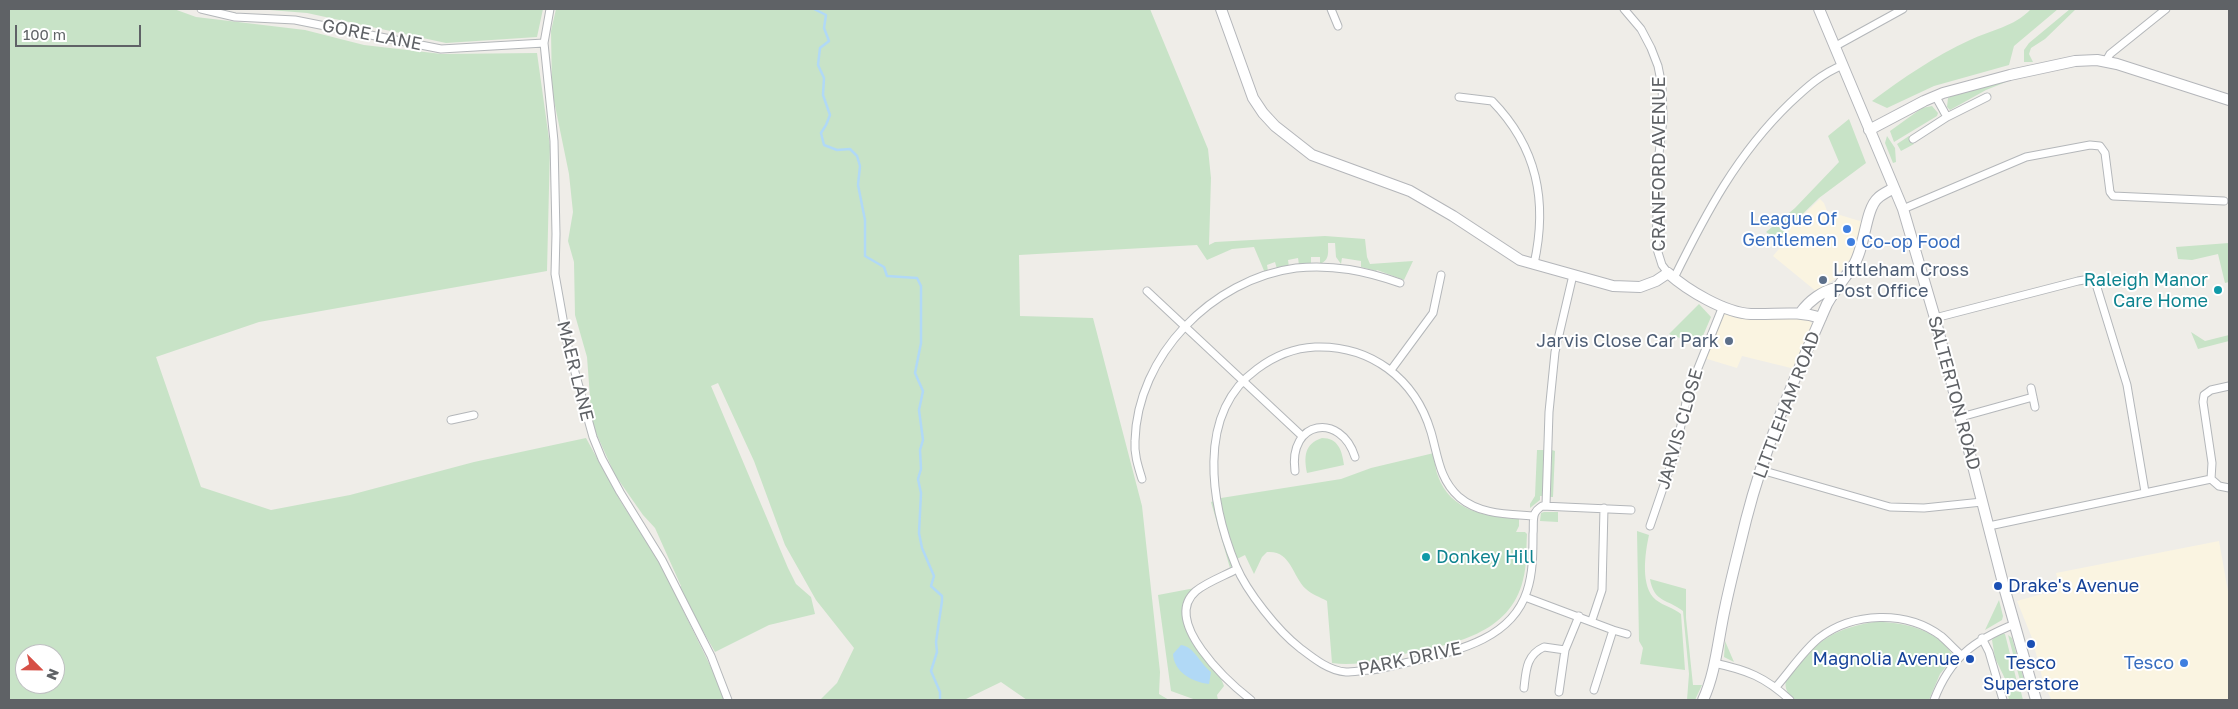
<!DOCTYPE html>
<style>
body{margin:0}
#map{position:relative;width:2238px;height:709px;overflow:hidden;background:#efede8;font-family:"Golos Text",sans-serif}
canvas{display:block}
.frame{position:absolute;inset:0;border:10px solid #5f6266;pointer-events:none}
.north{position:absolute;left:15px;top:644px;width:50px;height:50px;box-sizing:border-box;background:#fff;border:1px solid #bfc0c2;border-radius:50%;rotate:113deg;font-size:14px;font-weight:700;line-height:20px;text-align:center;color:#5f6266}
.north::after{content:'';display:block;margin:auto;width:18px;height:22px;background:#d64f46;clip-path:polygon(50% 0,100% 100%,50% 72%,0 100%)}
.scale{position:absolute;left:15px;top:25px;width:126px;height:22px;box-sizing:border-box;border:2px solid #5f6266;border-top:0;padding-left:6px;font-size:15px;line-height:18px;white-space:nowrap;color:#5f6266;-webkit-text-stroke:4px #fff;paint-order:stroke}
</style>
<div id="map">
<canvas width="2238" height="709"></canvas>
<div class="frame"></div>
<div class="north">N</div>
<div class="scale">100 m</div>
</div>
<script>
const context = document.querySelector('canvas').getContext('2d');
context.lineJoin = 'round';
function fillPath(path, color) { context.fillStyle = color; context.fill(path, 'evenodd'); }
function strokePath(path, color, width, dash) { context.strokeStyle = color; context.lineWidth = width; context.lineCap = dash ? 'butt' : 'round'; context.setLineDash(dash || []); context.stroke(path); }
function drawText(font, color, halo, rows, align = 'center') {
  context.font = font + ' "Golos Text",sans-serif'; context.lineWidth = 4; context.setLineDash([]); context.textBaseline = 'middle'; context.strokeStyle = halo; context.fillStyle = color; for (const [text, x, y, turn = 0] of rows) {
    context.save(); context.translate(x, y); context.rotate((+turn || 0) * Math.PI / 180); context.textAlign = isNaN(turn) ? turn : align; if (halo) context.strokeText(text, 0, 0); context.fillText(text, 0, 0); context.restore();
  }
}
fillPath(new Path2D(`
 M1820 199 1824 203 1827 211 1863 222 1854 254 1836 278 1817 292 1773 256 1788 238 1784 233Z
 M1725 311 1807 317 1812 324 1795 369 1742 356 1737 368 1704 358Z
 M2219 541 2229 597V700L2051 699 2044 684 2032 638 2017 601 2060 589 2056 573Z`), '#faf4e1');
fillPath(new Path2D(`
 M9 9H174L196 17 305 30 364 45 442 54 537 53 550 146 547 271 259 322 156 357 201 487 271 510 350 495 474 462 586 438 621 502 659 561 727 700H9ZM25 654H55V684H25Z
 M257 9H543L537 37 446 43 307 13Z
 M556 9H1150L1208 149 1211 178 1209 245 1215 242 1325 236 1365 239 1367 257 1370 264 1413 261 1404 280 1377 270 1376 271 1361 267V261L1342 258 1341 264 1336 257 1335 243H1328C1328 252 1330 260 1320 264V257H1311V264L1299 265 1298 258 1288 260 1289 267 1277 269 1275 262 1267 265 1268 271 1265 273 1254 247 1232 249 1207 260 1197 245 1019 255 1020 316 1093 318 1142 506 1160 672 1159 694 1169 700H1027L1001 682 964 700H820L837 683 854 648 816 600 785 545 754 461 718 383 711 386 788 568 796 584 811 597 815 614 769 625 715 652 678 588 681 586 655 528 643 515 615 475 592 424 587 357 575 315 574 262 568 241 573 212 569 174 552 91 551 31Z
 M2031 9H2058L2014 46 2009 65 1934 86 1887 108 1872 101C1903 78 1935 56 1970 40 1991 30 2014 27 2031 9Z
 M2070 9H2076L2045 39 2031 48 2029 54 2033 62H2024V50L2029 43Z
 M2011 80 1986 90 1950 110 1947 107 1948 98 1954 95Z
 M1932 106 1938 113 1937 116 1894 142 1890 131 1922 108Z
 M1849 119 1866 163 1819 198 1777 239 1766 232 1795 208 1839 162 1828 136Z
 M1887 136 1895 148 1896 162 1893 163 1885 143Z
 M1909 136 1914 144 1901 151 1897 144Z
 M2229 243V282L2225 283 2218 254 2192 260 2178 259 2176 247Z
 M1699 304 1711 317 1699 345 1669 334Z
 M2191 332 2205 341 2229 335V341L2198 349Z
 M1322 438C1338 438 1342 450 1344 465L1307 473C1304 457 1304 444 1322 438Z
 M1537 450H1545L1543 496H1540V500L1530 508V504L1535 496Z
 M1552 450 1555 451 1553 497H1550Z
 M1434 453C1435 460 1435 469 1438 476 1450 511 1487 517 1519 519V526L1516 532H1525L1527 534C1526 549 1527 566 1523 580 1510 634 1453 644 1408 653 1383 659 1357 667 1332 663L1327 601C1320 597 1311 594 1306 589 1292 576 1291 550 1267 552L1262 557 1254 574 1245 555 1237 559 1230 568 1211 502 1221 498 1341 479 1371 468Z
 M1544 512H1558V522L1540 521 1541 513Z
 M1637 531 1649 535C1645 553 1640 587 1656 600 1664 606 1674 608 1681 614L1685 670 1640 664 1643 648 1639 641Z
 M1650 579 1686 589V618L1693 685H1702L1695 700H1687L1689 674 1683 611C1668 599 1654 603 1650 579Z
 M1195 588C1158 628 1214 652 1224 686L1217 695 1218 700H1196L1171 691 1158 595Z
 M1999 600 2003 616 2002 620 1985 630Z
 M1874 622C1901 621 1937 629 1952 654L1950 662 1940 674 1929 700H1794C1788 694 1784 689 1786 679 1815 644 1827 630 1874 622Z
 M2001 633 2005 634 2019 690 2009 687 1995 658 1992 640 1995 636Z
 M2008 635 2012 638 2026 687 2022 688Z
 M1725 641 1734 662 1724 657Z
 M2007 690 2021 692 2023 700H2009Z`), '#c8e3c7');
fillPath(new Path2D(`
 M1181 645C1194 646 1201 665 1211 672L1209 684C1192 682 1174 672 1173 654Z`), '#b1d9f6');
strokePath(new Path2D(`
 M814 9 826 15 824 28 829 41 820 48 818 65 824 78 823 95 830 115 826 125 821 133 824 145 837 150 850 149 857 156 860 166 858 185 865 220V256L884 267 887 276 917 278 921 286V343L915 373 923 391 919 410 923 440 920 450 921 469 918 479 921 493 919 533 922 548 934 576 931 586 942 596V601L936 642 937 652 931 671 940 692V700`), '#b1d9f6', 2.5);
const street = new Path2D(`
 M201 9 235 17 295 20 441 49 544 43
 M550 9 544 43 554 141 556 234 555 274 568 347 593 437 602 459 620 492 662 560 711 656 728 700
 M1331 9 1338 26
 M1624 9 1641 29 1651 48 1658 66 1662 86 1663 119 1659 154 1656 246 1662 265 1668 273
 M1834 47 1903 9
 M2106 61 2110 54 2166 9
 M1459 97 1492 101C1537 147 1548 201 1534 264
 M1936 97 1947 117
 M1913 139 1947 117 1987 97
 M1903 209 2026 157 2090 145 2100 146 2105 153 2110 192 2113 196 2224 201
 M1674 278C1706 213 1737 154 1790 103 1807 87 1821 74 1843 65
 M1147 291 1302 436
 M1935 318 2078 281 2090 279 2095 281 2127 385 2145 492
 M1391 370 1433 313 1441 275
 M2031 388 2035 407
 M1961 417 2033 397
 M451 420 474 415
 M1761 470 1890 507 1924 508 1982 502
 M1295 471C1288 420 1341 412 1355 457
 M1142 479C1138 466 1134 454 1135 441 1137 356 1212 279 1296 268 1333 264 1366 271 1400 283
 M2211 479 2212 463 2203 402 2204 395 2211 390 2229 386
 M2211 479 2219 486 2229 488
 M1546 505 1549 412 1555 352 1573 275
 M1534 516C1508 514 1480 515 1459 497 1439 479 1438 456 1431 432 1415 378 1370 345 1315 347 1294 348 1273 357 1257 369 1195 414 1211 505 1236 566 1247 592 1278 631 1300 648 1313 658 1329 671 1346 672 1354 672 1364 670 1372 670 1387 668 1403 663 1418 660 1460 650 1512 638 1527 591 1533 573 1533 553 1533 534 1534 528 1532 519 1535 513 1537 509 1538 509 1542 506L1631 510
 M1650 526 1675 453 1688 393 1723 306
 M1989 526 2211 479
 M1237 569C1224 576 1207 582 1196 591 1161 621 1228 682 1251 700
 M1525 597 1613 630 1594 690
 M1592 620 1602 590 1604 508
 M1613 630 1627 634
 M1982 638 1989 652 2003 700
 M1714 663C1747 670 1765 677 1790 700
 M1776 687C1790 671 1803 651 1819 638 1853 612 1906 610 1941 636 1948 642 1954 649 1961 655
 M1524 688C1526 671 1526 655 1544 647L1565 650
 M1559 692 1565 650 1579 616
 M1934 700C1950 658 1974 640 2015 624`);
const secondary = new Path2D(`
 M1221 9 1253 98 1263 113 1275 126 1312 155 1410 191 1453 216 1520 260 1613 286 1640 287 1656 281 1668 273C1687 290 1725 313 1751 314 1776 315 1797 310 1821 318
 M1819 9 1903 209 1935 318 2004 587 2036 700
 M1869 130 1924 101 1943 93 2010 75 2075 61 2097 60 2117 64 2229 100
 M1801 312C1809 301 1822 291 1836 288
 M1703 700C1716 672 1718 639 1725 608 1731 579 1739 549 1746 520 1765 445 1796 375 1827 304 1835 290 1844 279 1853 266 1865 249 1865 209 1878 198 1882 194 1889 191 1894 188`);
strokePath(street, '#b4b7ba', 9);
strokePath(secondary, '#b4b6ba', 12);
strokePath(street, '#fff', 7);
strokePath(secondary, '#fff', 10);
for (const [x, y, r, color] of [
 [1847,229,5,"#3f7fe0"],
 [1851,242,5,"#3f7fe0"],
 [1823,280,5,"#5c6f8a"],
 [2218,290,5,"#0f9aa8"],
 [1729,341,5,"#5c6f8a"],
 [1426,557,5,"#0f9aa8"],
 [1998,586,5,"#1a4fb4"],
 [2031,644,5,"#1a4fb4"],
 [1970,659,5,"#1a4fb4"],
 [2184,663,5,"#3f7fe0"]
]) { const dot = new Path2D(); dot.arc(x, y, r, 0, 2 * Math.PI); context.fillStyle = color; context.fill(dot); strokePath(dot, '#fff', 2); }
drawText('18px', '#5f6266', '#fff', [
 ["GORE LANE",372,35,11],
 ["CRANFORD AVENUE",1659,164,-90],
 ["MAER LANE",575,371,76],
 ["SALTERTON ROAD",1954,393,75],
 ["LITTLEHAM ROAD",1787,405,-69],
 ["JARVIS CLOSE",1680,429,-74],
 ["PARK DRIVE",1410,659,-12]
]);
drawText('18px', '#366cbe', '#fff', [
 ["League Of",1837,219],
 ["Gentlemen",1837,240],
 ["Co-op Food",1861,242,"left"],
 ["Tesco",2174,663]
], 'right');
drawText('18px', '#4e5e75', '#fff', [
 ["Littleham Cross",1833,270],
 ["Post Office",1833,291],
 ["Jarvis Close Car Park",1719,341,"right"]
], 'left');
drawText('18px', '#0d838f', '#fff', [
 ["Raleigh Manor",2208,280],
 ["Care Home",2208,301],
 ["Donkey Hill",1436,557,"left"]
], 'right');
drawText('18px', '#164399', '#fff', [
 ["Drake's Avenue",2008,586],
 ["Magnolia Avenue",1960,659,"right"],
 ["Tesco",2031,663,"center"],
 ["Superstore",2031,684,"center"]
], 'left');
</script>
